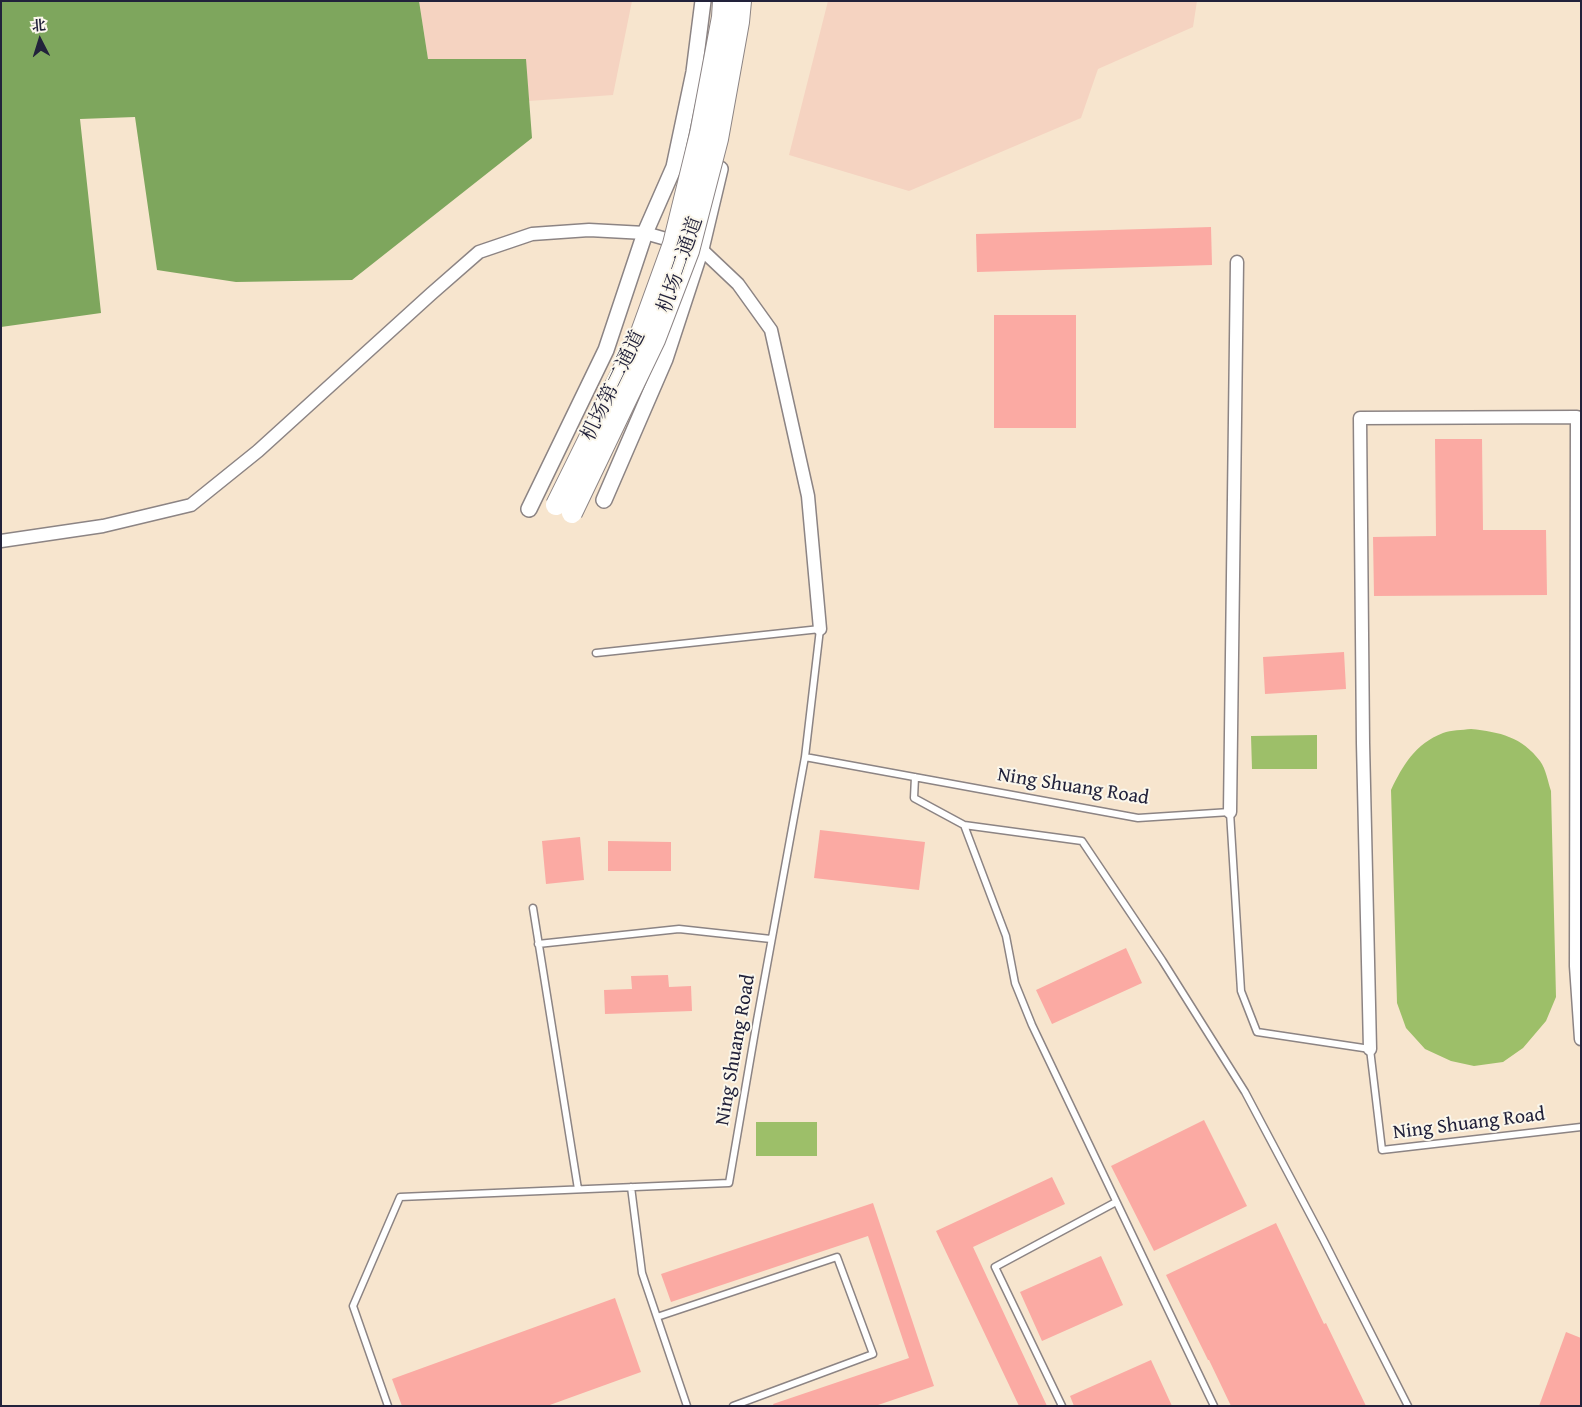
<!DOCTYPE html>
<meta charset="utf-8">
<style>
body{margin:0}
#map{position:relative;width:1582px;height:1407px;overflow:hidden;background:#f7e5ce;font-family:"Gentium Book Plus","Noto Serif SC",serif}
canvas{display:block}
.frame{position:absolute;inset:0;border:2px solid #22223b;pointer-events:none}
.north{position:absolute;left:15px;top:15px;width:50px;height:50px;-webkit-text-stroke:4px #fbf7ec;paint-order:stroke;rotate:355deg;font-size:14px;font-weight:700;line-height:20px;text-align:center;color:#22223b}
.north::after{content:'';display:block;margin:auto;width:18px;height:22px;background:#22223b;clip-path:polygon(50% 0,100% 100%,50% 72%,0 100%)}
</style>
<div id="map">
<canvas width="1582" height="1407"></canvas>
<div class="frame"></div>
<div class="north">北</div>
</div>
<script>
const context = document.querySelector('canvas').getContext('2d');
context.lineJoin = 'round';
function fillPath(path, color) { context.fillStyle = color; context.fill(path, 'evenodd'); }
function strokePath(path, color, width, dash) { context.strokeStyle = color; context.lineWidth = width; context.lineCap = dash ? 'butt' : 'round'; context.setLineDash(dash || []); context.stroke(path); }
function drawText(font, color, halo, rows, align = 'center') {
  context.font = font + ' "Gentium Book Plus","Noto Serif SC",serif'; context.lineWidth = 4; context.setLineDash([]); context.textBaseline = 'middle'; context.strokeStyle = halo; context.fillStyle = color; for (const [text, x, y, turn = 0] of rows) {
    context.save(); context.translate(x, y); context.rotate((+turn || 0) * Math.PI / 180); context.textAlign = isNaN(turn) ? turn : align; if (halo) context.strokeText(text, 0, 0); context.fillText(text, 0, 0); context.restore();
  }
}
fillPath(new Path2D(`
 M419 1H632L613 95 529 101 525 59H428Z
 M828 1H1197L1193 27 1098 69 1081 118 909 191 789 155Z`), '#f5d3c1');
fillPath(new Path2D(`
 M1471 729C1500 732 1522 737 1540 761 1546 769 1548 782 1551 791L1556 997 1546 1021 1523 1048 1503 1062 1474 1066 1451 1061 1425 1049 1406 1028 1397 1003 1391 790C1403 765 1415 744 1443 733 1451 730 1462 730 1471 729Z
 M1317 735V769H1252L1251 736Z
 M756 1122H817V1156H756Z`), '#9dbf69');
fillPath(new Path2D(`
 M1 1H419L428 59H526L532 138 352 280 236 282 157 270 135 117 80 119 101 313 1 327Z`), '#7ea65d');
fillPath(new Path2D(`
 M1211 227 1212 265 977 272 976 234Z
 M994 315H1076V428H994Z
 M1435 439H1482L1483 530H1546L1547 595 1374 596 1373 537 1436 536Z
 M1344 652 1346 689 1265 694 1263 657Z
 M820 830 925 842 919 890 814 878Z
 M580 837 584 880 546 884 542 841Z
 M608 841 671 842V871H608Z
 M1126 948 1142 983 1052 1024 1036 990Z
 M668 975 669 987 691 986 692 1011 605 1014 604 990 632 989 631 976Z
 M1204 1120 1247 1206 1154 1251 1111 1166Z
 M1052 1177 1065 1204 973 1247 1047 1406H1019L936 1231Z
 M873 1203 934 1386 875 1406H774L773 1404 909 1358 868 1236 671 1302 661 1274Z
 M1276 1223 1324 1324 1326 1323 1366 1406H1231L1209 1360H1208L1166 1275Z
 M1101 1256 1123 1305 1042 1341 1020 1292Z
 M615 1298 641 1372 547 1406H402L392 1379Z
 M1566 1332 1581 1338V1406H1539Z
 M1151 1360 1172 1406H1074L1070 1396Z`), '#fbaaa3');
const service = new Path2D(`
 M596 653 820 629 805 757
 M915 777 914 798 964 825 1082 841 1162 960 1245 1092 1323 1239 1408 1406
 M964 825 1006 936 1015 983 1032 1025 1214 1406
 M533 908 578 1189
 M538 944 679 929 771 939
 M631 1187 642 1273 687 1406
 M657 1317 837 1257 873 1354 733 1406
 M388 1406 353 1306 400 1197 729 1183 757 1020 805 757 1138 818 1230 812 1241 991 1257 1032 1370 1049 1382 1150 1581 1127
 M1062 1406 995 1267 1116 1202`);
const minor = new Path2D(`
 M1 541 103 526 191 505 258 451 431 294 479 252 532 234 589 230 645 233 701 249 738 284 771 330 808 496 820 629
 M1230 812 1237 262
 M1370 1049 1363 743 1360 418 1577 417 1576 966 1581 1039`);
const tertiary = new Path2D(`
 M604 500 665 359 701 249 720 169
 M529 509 606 350 645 233 674 167 694 72 703 1`);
strokePath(service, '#8c8484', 9);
strokePath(minor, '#8c8484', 15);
strokePath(tertiary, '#8c8484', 18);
strokePath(service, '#fff', 6);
strokePath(minor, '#fff', 12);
strokePath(tertiary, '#fff', 15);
const trunkBridge = new Path2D(`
 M556 505 640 335 673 244 700 134 722 17 723 1
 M572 513 655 340 689 251 718 139 739 22 741 1`);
strokePath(trunkBridge, '#8c8484', 22, []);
strokePath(trunkBridge, '#fff', 20);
drawText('20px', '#22223b', '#fbf7ec', [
 ["机场二通道",681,265,-71],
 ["机场第二通道",614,386,-64],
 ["Ning Shuang Road",1073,787,9],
 ["Ning Shuang Road",736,1050,-80],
 ["Ning Shuang Road",1469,1124,-7]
]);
</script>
